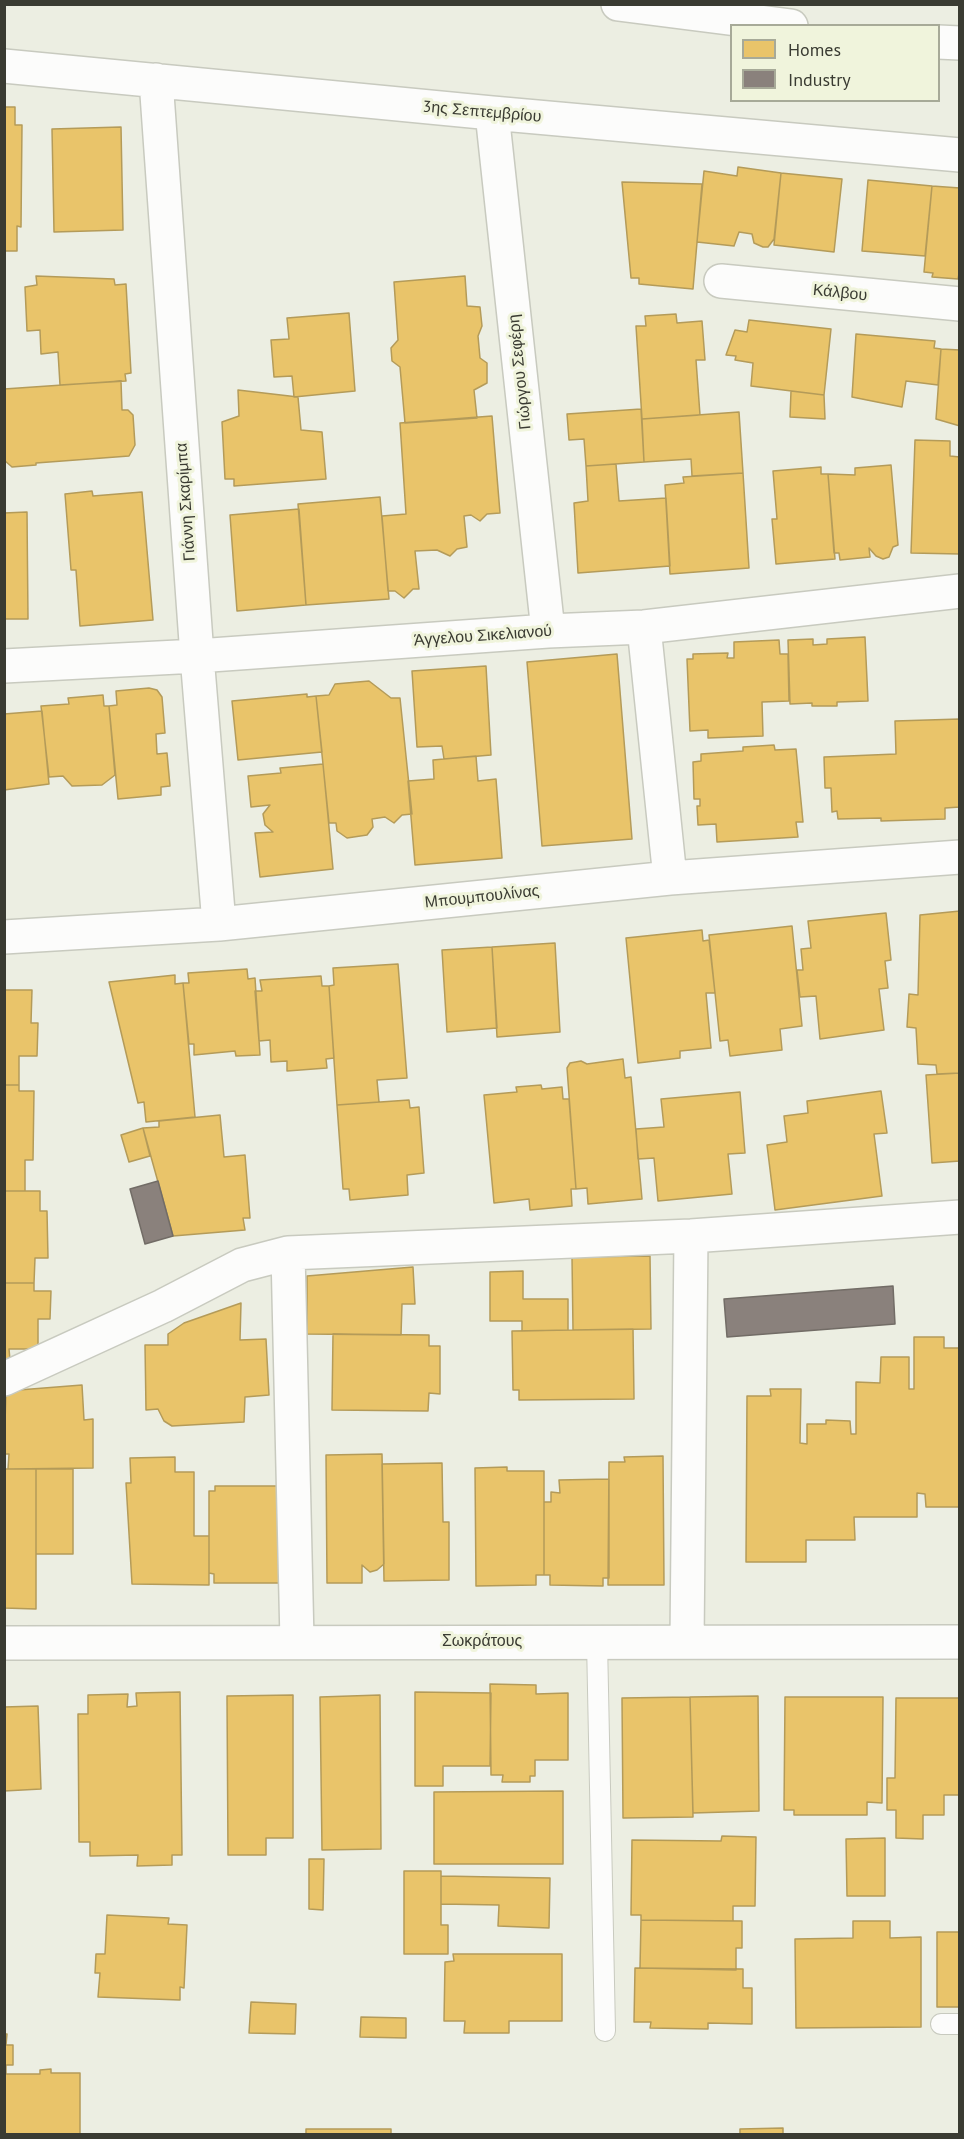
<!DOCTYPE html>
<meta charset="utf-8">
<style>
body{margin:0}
#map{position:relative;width:964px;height:2139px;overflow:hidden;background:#eceee2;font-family:"PT Sans",sans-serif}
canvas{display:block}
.frame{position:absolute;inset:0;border:6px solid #3a3b32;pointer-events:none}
.legend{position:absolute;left:730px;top:24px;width:210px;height:78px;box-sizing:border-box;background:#f0f4dc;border:2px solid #a7aa98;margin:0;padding:8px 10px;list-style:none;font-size:18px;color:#3a3b32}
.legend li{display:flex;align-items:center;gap:12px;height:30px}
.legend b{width:30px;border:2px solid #a7aa98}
</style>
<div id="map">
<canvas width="964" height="2139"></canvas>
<div class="frame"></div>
<ul class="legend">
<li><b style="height:16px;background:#e9c46a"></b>Homes</li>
<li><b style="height:16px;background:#8a817c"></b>Industry</li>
</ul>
</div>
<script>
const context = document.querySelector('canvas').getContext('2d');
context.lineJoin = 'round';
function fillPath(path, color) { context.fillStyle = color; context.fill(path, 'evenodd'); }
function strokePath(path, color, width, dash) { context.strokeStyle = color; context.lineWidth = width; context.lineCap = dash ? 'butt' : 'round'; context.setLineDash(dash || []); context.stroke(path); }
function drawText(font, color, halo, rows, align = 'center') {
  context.font = font + ' "PT Sans",sans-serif'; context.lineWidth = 6; context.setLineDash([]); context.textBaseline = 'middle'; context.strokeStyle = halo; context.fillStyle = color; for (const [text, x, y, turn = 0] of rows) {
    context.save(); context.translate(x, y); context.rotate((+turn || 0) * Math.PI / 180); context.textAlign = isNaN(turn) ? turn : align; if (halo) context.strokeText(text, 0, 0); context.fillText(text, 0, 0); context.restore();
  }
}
const homes = new Path2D(`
 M4 107H15V125H22L21 227 17 226V251H4Z
 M121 127 123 230 54 232 52 129Z
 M738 167 781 173 774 239 768 247H763L754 243 752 234 739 232 734 246 697 242 704 171 737 176Z
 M781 173 842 179 834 252 774 245Z
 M868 180 932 186 925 256 862 251Z
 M622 182 702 184 693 289 639 284V278H631Z
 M932 186 960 188V269L958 279 932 277 933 273 924 272Z
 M36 276 114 279 115 285 126 284 131 373 125 374 126 381 60 385 58 352 41 354 40 330 27 331 25 287 37 285Z
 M465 276 467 306 480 307 482 326 478 336 480 358 487 363V383L474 390 477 418 405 423 400 367 392 361 391 348 398 340 394 282Z
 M349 313 355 391 294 397 292 376 274 377 271 340 289 339 287 318Z
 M676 314 677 323 702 321 705 360H696L700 415 642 419 636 326H646L645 316Z
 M749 320 831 329 824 395 751 386 753 363 735 360 736 356 726 355 735 330 747 332Z
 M856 334 935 341 934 348 941 349 938 385 906 381 902 407 852 397Z
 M941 349 960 350V426L936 419Z
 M121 381 122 410H128L133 415 135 445 129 456 36 463V465L12 467 4 460V389Z
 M238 390 298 397 301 430 322 432 326 479 234 486V479H225L222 422 239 416Z
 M791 391 824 395 825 419 790 417Z
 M641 409 644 462 586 466 584 439 569 440 567 414Z
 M739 412 743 473 692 476 691 459 644 462 642 419Z
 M492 416 500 513 487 514 480 521 471 515 464 516 467 547 457 549 450 556 437 550 415 551 419 589H413L404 598 395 591H388L382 516 406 514 400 423Z
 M915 440 950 441V456L960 457V554L911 553Z
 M616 464 619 501 666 498 670 566 578 573 574 503 588 501 586 466Z
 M891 465 898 545 893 547 889 557 883 559 876 556 869 548 870 557 840 560 839 553H834L828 474 855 475V468Z
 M821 467V474H828L835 559 776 564 772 519H777L773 471Z
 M743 473 749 568 670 574 665 485 684 483 683 477Z
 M92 491 93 496 142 492 153 620 80 626 76 570H71L65 494Z
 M380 497 389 599 306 605 298 504Z
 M299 509 306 605 237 611 230 515Z
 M27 512 28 619H4V513Z
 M865 637 868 701 837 702V706H812V703L790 704 788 640 813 639V645L827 644V639Z
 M779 640 780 654H788L789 701 762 702 763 736 708 738V730L690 731 687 659H693V654L728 653 727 658H734V642Z
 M617 654 632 839 542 846 527 662Z
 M486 666 491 755 444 759 442 746 417 747 412 671Z
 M369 681 391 698H400L412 814 402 815 394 823 385 817 372 819 373 827 367 835 347 838 337 831 336 823H329L316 696 329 695 335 684Z
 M149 688 157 690 162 697 165 733 156 734 157 754 167 753 170 786 161 787V795L118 799 109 706 117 705 116 691Z
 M307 694V697L316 696 322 752 238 760 232 701Z
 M103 695 104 706H109L115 775 102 785 72 786 63 776 49 777 41 706 69 704 68 698Z
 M42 711 49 784 4 790V714Z
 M960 719V807L945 808V819L881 821V818L838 819 837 811 832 812 831 788H825L824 757 896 754 895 721Z
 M774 745 775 750 796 749 803 822H796L798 837 717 842 716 824 698 825 697 806H700V799H694L693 762 701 761V754L743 751V747Z
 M476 756 478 781 496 779 502 858 415 865 408 781 434 779 433 760Z
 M323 764 333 869 260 877 255 833 273 832 265 825 263 814 270 805 251 807 248 776 281 773 280 768Z
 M960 911V1073L937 1074 936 1065 918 1064 916 1028 907 1027 909 994 918 995 920 915Z
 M886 913 891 960 885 961 888 988 879 989 884 1030 820 1039 816 996 800 997 797 970H803L801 949 811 948 808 921Z
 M792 926 802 1026 780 1029 782 1050 730 1056 728 1040 720 1041 709 935Z
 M702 930 703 941 709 940 715 993H706L711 1048 680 1051V1058L638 1063 626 938Z
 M555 943 560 1032 497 1037 492 947Z
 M492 947 497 1028 447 1032 442 950Z
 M398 964 407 1078 377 1080 379 1102 337 1105 329 986 334 985 333 968Z
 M247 969 248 979 255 978 260 1055 236 1056 235 1051 194 1055V1044H189L183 983H189L188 973Z
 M175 975V984L183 983 195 1117 146 1122 144 1102 138 1103 109 982Z
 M321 976 322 986H329L334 1058 326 1059 327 1068 287 1071V1061L271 1062 270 1040 259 1041 255 991H262L260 980Z
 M4 990H32L31 1023H38L37 1056H19V1085H4Z
 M623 1059 625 1078 631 1077 642 1199 588 1204 587 1188 576 1189 567 1068 570 1063 581 1061 587 1064Z
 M960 1073V1161L932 1163 926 1075Z
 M4 1085H19V1091H34L33 1160H25V1191H4Z
 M541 1085 542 1089 562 1087 563 1099H569L576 1189H571L572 1206 530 1210 529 1199 494 1203 484 1095 517 1092 516 1087Z
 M881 1091 887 1133 874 1134 882 1196 775 1210 767 1145 787 1142 784 1116 808 1113 807 1101Z
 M740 1092 745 1153 728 1154 732 1194 658 1201 654 1158 638 1159 636 1129 664 1127 661 1099Z
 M409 1100 410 1108 419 1107 424 1173 407 1175 408 1195 350 1200 349 1189H343L337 1105Z
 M220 1115 224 1157 245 1155 250 1218H243L245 1230 173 1236 143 1128 159 1127V1121Z
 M143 1128 150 1156 129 1162 121 1135Z
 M4 1191H40V1211H47L48 1258H35L34 1283H4Z
 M650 1256 651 1329 573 1330 572 1257Z
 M413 1267 415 1304H402L401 1335 307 1334V1276Z
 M523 1271V1299H568V1330L522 1331V1321H490V1272Z
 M4 1283H34V1291H51L50 1319H38V1349H9L10 1360H4Z
 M241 1303 240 1340 266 1339 269 1395 245 1397 244 1422 172 1426 164 1421 158 1409 146 1410 145 1345H168V1334L184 1323Z
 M633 1329 634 1399 519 1400V1390H513L512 1331Z
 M333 1334 429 1335V1346H440V1394L429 1393 428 1411 332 1410Z
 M914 1337H944V1348H960V1507H926L925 1494 917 1493V1517H854L855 1540H806V1562H746L747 1396H771L770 1389H801L800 1443 807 1444V1424H826V1420L850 1421 851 1434H856V1382L880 1383 881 1357H909V1389H914Z
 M82 1385 84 1420 93 1419V1468L8 1469 9 1454H4L6 1391Z
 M382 1454 384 1564 377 1570 370 1572 362 1565V1583H327L326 1455Z
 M663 1456 664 1585H608L609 1462H625L624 1457Z
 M175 1457V1472H194V1536H209V1585L132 1584 126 1483H131L130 1458Z
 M442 1463 443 1522H449V1580L384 1581 382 1464Z
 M507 1467V1471H544V1575H536V1585L476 1586 475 1468Z
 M4 1469H36V1609L4 1608Z
 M36 1469H73V1554H36Z
 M609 1479V1578H603V1586L550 1585V1575H544V1502H551V1492L560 1493 559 1480Z
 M215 1486H283V1583H214V1574L209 1573V1491H215Z
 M490 1684 536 1685V1694L568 1693V1760H535V1776H530V1782H502L503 1775H491Z
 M180 1692 182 1855H172V1865L137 1866 138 1855 90 1856V1842H79L78 1714H88V1695L128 1694 127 1707 137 1706 136 1693Z
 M415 1692 491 1693 490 1766H443V1786H415Z
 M293 1695V1838H266V1855H228L227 1696Z
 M380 1695 381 1849 322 1850 320 1697Z
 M758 1696 759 1811 693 1813 690 1697Z
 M690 1697 693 1817 623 1818 622 1698Z
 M785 1697H883L882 1803 867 1802V1815H794V1810H784Z
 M896 1698H960V1795H944V1815H923V1839L896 1838V1810H887V1778H895Z
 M38 1706 41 1789 4 1791V1707Z
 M563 1791V1864H434V1792Z
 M722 1836 756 1837 755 1906H733V1921L641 1920V1915H631L632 1840 721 1841Z
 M885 1838V1896H847L846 1839Z
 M309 1859H324L323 1910 309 1909Z
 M404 1871H441V1925H448V1954H404Z
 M441 1876 550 1878 549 1928 498 1926 499 1905 441 1904Z
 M107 1915 169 1918 168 1924 187 1925 184 1988 180 1987V2000L98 1997 100 1973H95L96 1954H105Z
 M641 1920 742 1921V1948H736V1970L640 1968Z
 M853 1921H890V1938L921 1937V2027L796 2028 795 1939 853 1938Z
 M937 1932H960V2007H937Z
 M453 1954H562V2021H509V2033H464L465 2021H444L445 1962 454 1961Z
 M635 1968 743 1969V1988H752V2024L708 2023V2029L650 2028 651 2022H634Z
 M251 2002 296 2004 295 2034 249 2033Z
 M361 2017 406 2018V2038L360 2037Z
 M4 2034H7L6 2045H13V2065H6V2074H40V2070L51 2069V2073H80V2134H4Z
 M783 2128V2134H740V2129Z
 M306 2129H391V2134H306Z`);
fillPath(homes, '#e9c46a');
strokePath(homes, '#b49b59', 1.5);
const industry = new Path2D(`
 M158 1181 173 1236 145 1244 130 1189Z
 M893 1286 895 1324 727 1337 724 1299Z`);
fillPath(industry, '#8a817c');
strokePath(industry, '#726c66', 1.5);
const lane = new Path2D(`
 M597 1641 605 2031
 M941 2024H960`);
const street = new Path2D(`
 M618 4 791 26
 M938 42 960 43
 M4 66 492 113 960 155
 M156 80 197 656 219 924
 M492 113 548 631
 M721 281 960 304
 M644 627 670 878
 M4 666 197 656 548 631 644 627 960 591
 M4 937 219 924 670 878 960 857
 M288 1253 297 1641
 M4 1379 163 1306 242 1265 288 1253 691 1236 960 1217
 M687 1641 691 1236
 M4 1643 960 1642`);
strokePath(lane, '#c8cabf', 22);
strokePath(street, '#c8cabf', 36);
strokePath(lane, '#fcfcfb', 20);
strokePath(street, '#fcfcfb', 33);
drawText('16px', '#3a3b32', '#f0f4dc', [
 ["3ης Σεπτεμβρίου",482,112,5],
 ["Κάλβου",840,293,6],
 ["Γιώργου Σεφέρη",520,372,-96],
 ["Γιάννη Σκαρίμπα",186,502,-94],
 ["Άγγελου Σικελιανού",483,636,-4],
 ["Μπουμπουλίνας",482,897,-6],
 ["Σωκράτους",482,1641]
]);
</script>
